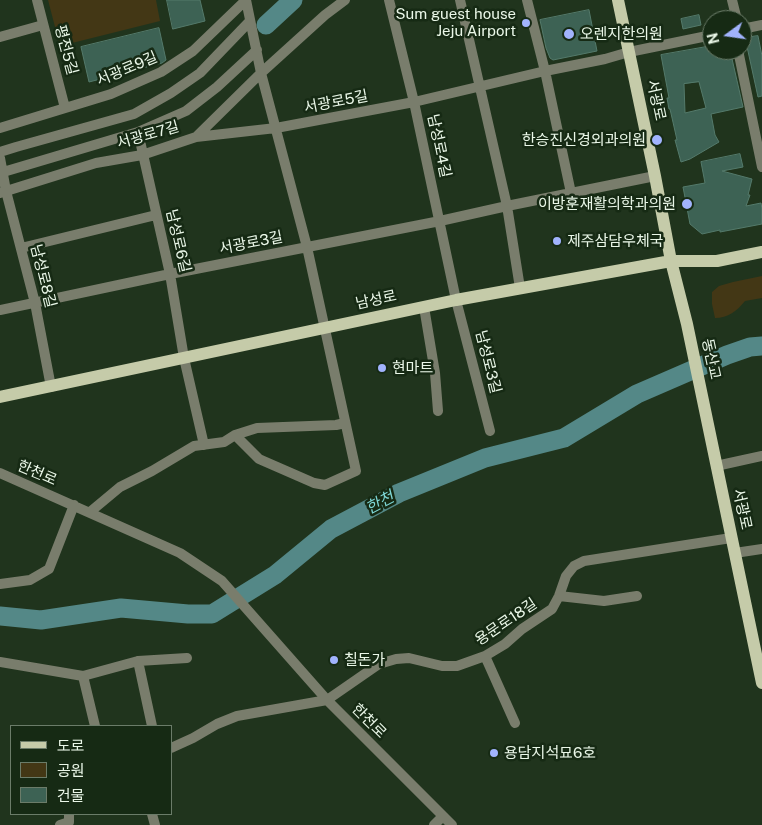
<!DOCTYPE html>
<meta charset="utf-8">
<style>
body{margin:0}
#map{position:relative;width:762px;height:825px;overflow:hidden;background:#20341d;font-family:"Public Sans","Noto Sans KR",sans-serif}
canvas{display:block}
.legend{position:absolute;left:10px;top:725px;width:162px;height:90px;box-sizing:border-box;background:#162a14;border:1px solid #6b7c69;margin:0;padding:6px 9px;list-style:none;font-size:15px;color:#eaf7e8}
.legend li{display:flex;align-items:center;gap:10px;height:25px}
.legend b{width:25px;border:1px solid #6b7c69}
.north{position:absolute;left:702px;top:10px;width:50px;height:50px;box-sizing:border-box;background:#162a14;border:1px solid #6b7c69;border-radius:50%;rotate:256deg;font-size:14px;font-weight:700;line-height:20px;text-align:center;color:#eaf7e8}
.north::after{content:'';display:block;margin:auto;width:18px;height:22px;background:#a1b3fd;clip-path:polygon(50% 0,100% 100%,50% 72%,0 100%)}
</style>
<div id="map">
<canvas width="762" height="825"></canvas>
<ul class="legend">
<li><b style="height:6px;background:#c5cba9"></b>도로</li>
<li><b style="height:14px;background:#433715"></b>공원</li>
<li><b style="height:14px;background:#3d6254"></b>건물</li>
</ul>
<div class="north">N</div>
</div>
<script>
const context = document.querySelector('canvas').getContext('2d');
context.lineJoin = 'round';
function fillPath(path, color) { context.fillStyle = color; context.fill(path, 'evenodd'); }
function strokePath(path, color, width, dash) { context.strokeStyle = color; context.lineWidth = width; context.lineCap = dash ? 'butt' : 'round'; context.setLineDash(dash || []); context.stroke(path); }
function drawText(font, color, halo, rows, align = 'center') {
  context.font = font + ' "Public Sans","Noto Sans KR",sans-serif'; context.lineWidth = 5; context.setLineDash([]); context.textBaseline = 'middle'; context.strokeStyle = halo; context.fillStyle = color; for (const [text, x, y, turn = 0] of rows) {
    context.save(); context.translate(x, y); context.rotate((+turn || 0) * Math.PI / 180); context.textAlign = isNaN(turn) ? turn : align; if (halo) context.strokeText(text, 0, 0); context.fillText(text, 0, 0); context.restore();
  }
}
fillPath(new Path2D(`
 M48 0H156L160 21 60 46Z
 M762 276V298L745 301C737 311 728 318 715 318L712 304V292L719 286 733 282Z`), '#433715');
strokePath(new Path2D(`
 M266 25 293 0
 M0 616 41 620 121 608 188 614H212L275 575 331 529 399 493 485 458 564 438 637 394 727 355 750 347 762 346`), '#548887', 19);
const building = new Path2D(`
 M167 0H200L205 21 173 29Z
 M589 10 597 51 553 60 550 58 546 48 540 20Z
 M699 15 701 25 683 29 681 19Z
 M159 28 166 60 162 63 89 82 81 47Z
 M758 36 762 56V96L758 97 746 42 750 37Z
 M712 46V50H730L743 107 711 114 715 135 719 142 690 159 681 162 675 140H677L670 109H669L667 98H669L661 55ZM699 82 706 108 685 113 684 84Z
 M740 154 743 167 722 171 752 179 748 195H750L746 206 761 203 762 209V224L720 232V230L702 234 690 224 683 187 705 183 701 162Z`);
fillPath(building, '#3d6254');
strokePath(building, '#547a6b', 1);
strokePath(new Path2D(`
 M37 0 65 108
 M389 0 414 102 456 300 490 431
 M460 0 507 206 520 288
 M527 0 545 71 571 193
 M732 0 736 16 735 20
 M742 29 762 25
 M0 37 43 25
 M738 50 762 167
 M0 128 111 94 161 72 193 51 246 0
 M138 132 170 274 184 358 204 445
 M196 137 276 128 414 102 545 71 605 59 629 52 712 35
 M0 152 16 147 134 114 171 93 200 73 250 21
 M0 158 6 191 35 303 51 387
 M0 173 138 132 186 111 217 87 257 50
 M0 193 96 163 142 155 196 137 261 73 325 15 345 0
 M21 248 156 215
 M424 307 435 373 438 411
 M0 310 170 274 440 221 507 206 655 176
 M235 435 259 459 314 483 325 485 356 471 307 247 261 73 246 0
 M716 466 762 456
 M0 473 180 553 222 581 327 700 452 825
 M90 512 120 487 152 471 194 446 224 442 235 435 257 428 336 425 345 423
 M735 553 762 549
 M0 584 30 580 49 569 74 505
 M559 596 604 601 637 596
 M485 656 515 723
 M138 661 152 726
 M0 662 83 676 138 661 187 658
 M83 676 95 726
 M171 748 193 738 217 724 237 716 327 700 379 664 396 659 409 658 442 666H457L485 656 505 644 522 629 552 609 559 596 566 576 574 566 584 561 731 538
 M152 814 155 825
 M60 825 69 822V814
 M434 825 443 816`), '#797d6c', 10);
strokePath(new Path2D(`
 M618 0 655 176 671 261 687 324 762 683
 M0 397 456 300 671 261H717L762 252`), '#c5cba9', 12);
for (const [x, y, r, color] of [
 [526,23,5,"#a1b3fd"],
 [569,34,6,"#a1b3fd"],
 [657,140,6,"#a1b3fd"],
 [687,204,6,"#a1b3fd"],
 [557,241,5,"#a1b3fd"],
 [382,368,5,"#a1b3fd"],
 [334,660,5,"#a1b3fd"],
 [494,753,5,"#a1b3fd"]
]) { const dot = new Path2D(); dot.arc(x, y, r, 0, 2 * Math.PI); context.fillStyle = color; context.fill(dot); strokePath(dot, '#162a14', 2); }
drawText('15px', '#eaf7e8', '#162a14', [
 ["Sum guest house",516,14,"right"],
 ["Jeju Airport",516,31,"right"],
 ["오렌지한의원",580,34],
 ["한승진신경외과의원",646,140,"right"],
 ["이방훈재활의학과의원",676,204,"right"],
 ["제주삼담우체국",567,241],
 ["현마트",392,368],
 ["칠돈가",344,660],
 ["용담지석묘6호",504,753]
], 'left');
drawText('15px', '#eaf7e8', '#162a14', [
 ["평전5길",66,50,75],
 ["서광로9길",127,69,-23],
 ["서광로",656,100,78],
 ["서광로5길",336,102,-11],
 ["서광로7길",148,135,-16],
 ["남성로4길",439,146,78],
 ["남성로6길",178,241,77],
 ["서광로3길",251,243,-11],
 ["남성로8길",43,276,76],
 ["남성로",376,300,-12],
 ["동산교",711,359,78],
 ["남성로3길",488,362,76],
 ["한천로",37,473,23],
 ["서광로",742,509,78],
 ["용문로18길",506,622,-34],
 ["한천로",369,721,45]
]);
drawText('italic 16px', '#7ed6d5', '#162a14', [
 ["한천",380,503,-28]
]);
</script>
